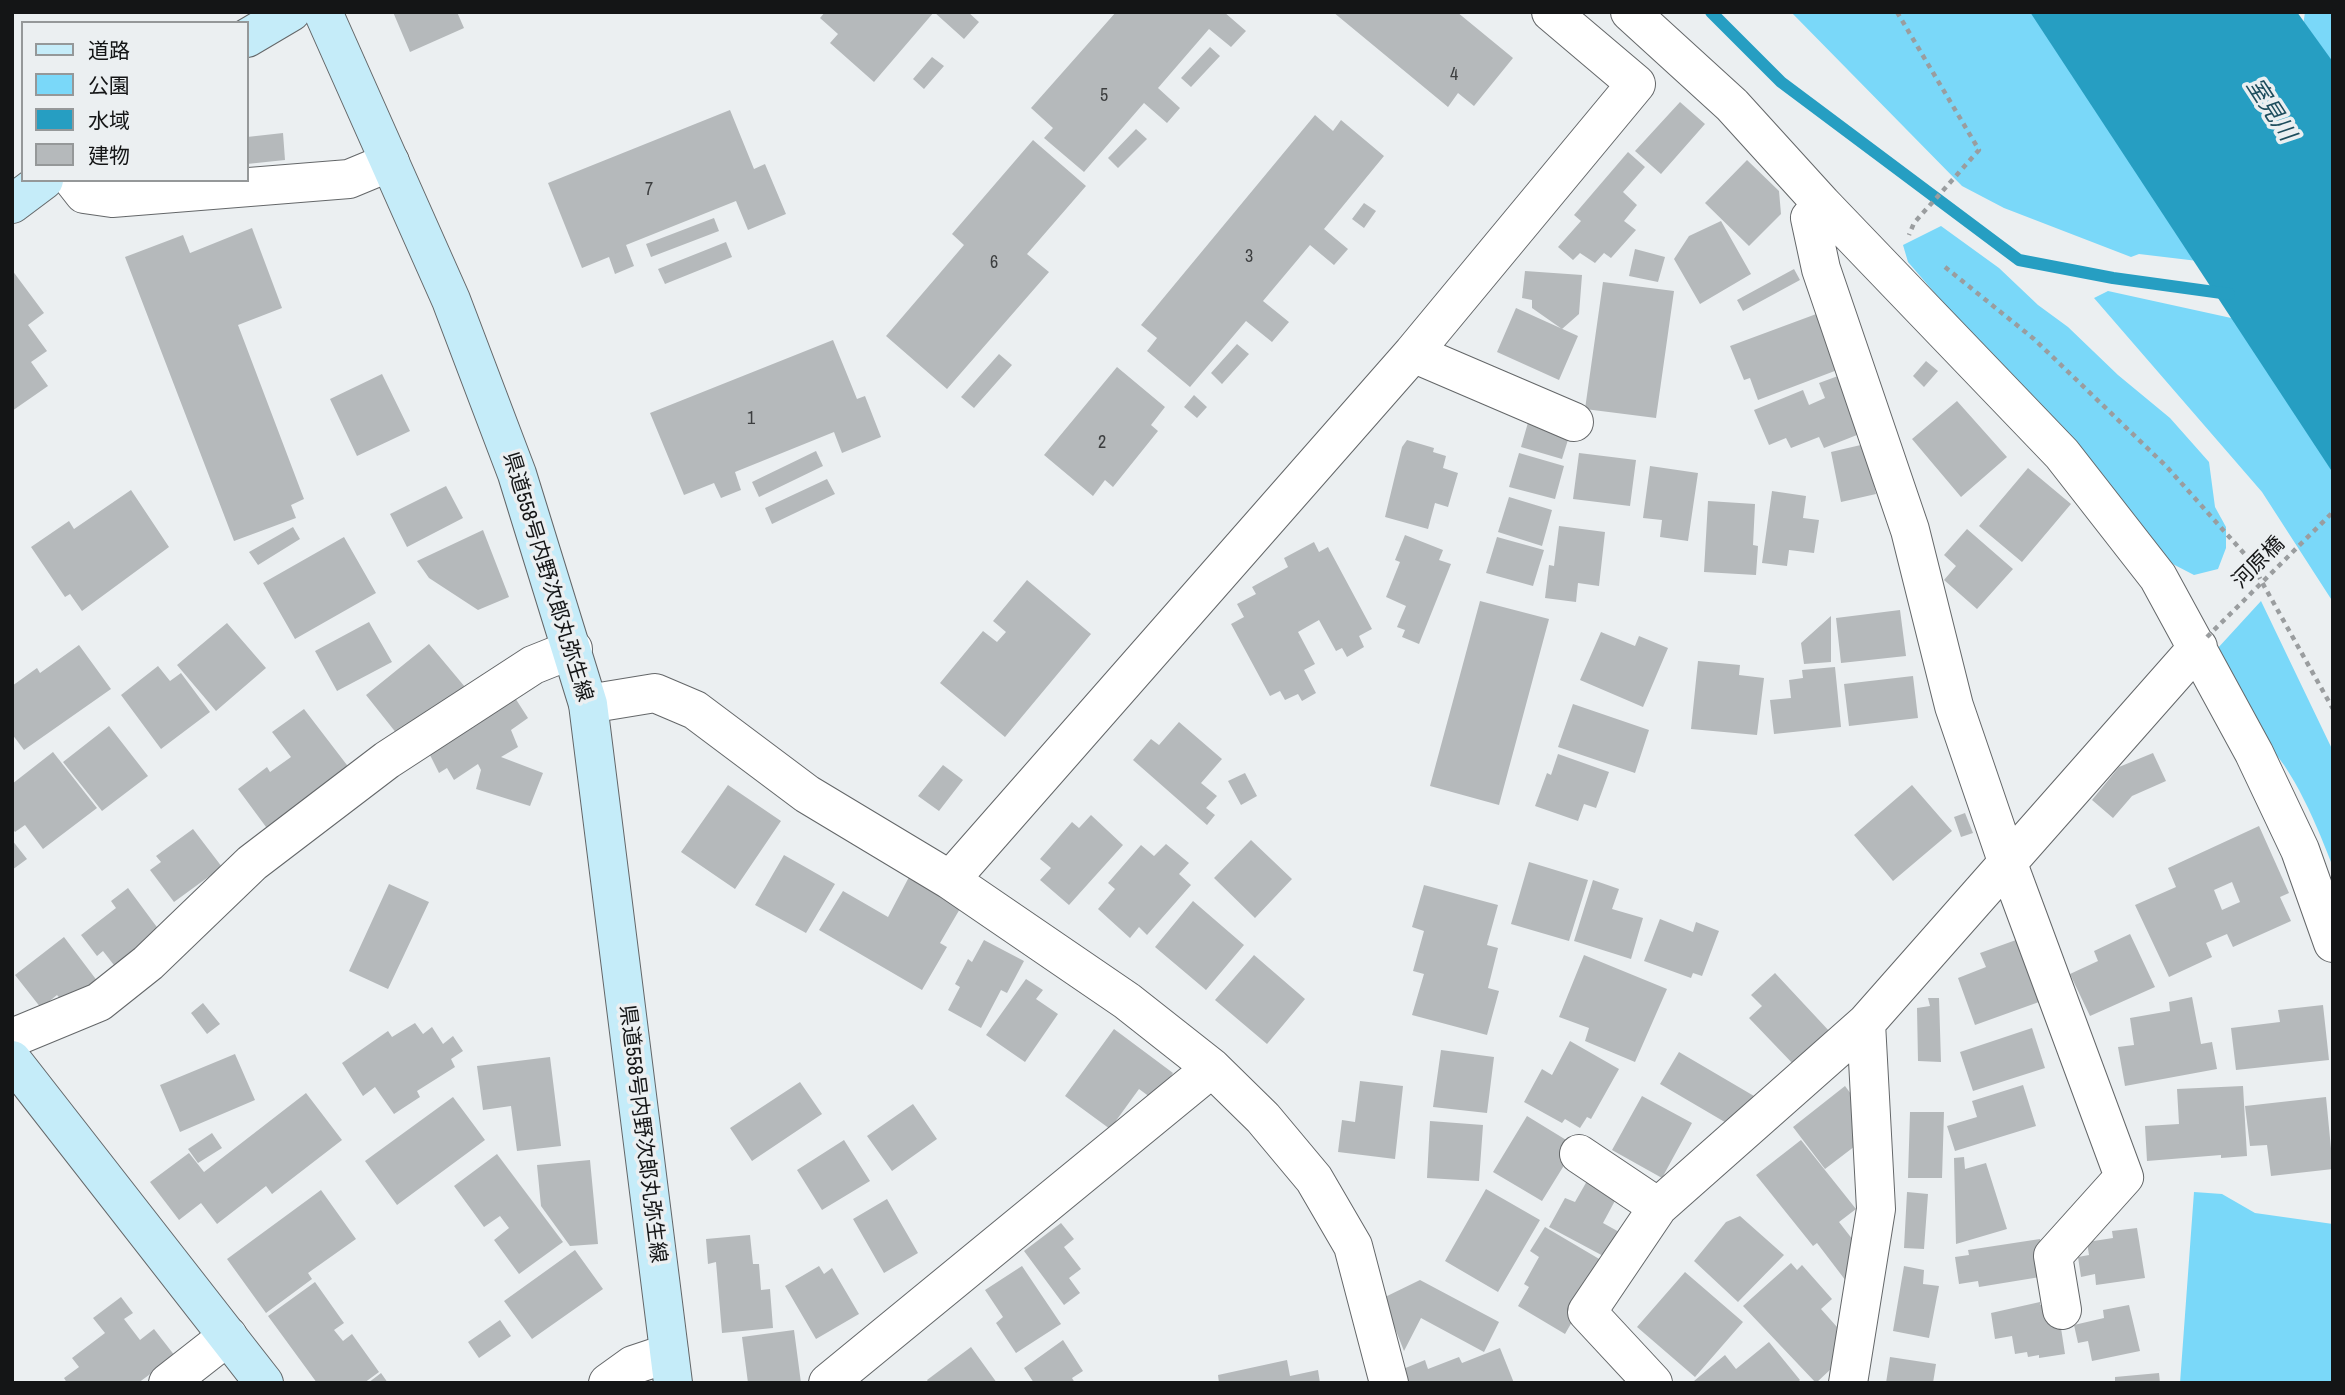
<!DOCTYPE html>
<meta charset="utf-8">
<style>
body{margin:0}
#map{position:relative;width:2345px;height:1395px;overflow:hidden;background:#ebeff1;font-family:"Archivo Narrow","Noto Sans JP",sans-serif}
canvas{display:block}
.frame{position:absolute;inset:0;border:14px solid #141516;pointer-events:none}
.legend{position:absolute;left:21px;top:21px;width:228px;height:161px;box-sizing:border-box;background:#ebeff1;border:2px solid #959899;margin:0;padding:9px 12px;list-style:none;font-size:21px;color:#141516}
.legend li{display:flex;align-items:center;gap:14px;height:35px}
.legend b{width:35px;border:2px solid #959899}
</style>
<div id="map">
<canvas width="2345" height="1395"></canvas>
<div class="frame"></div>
<ul class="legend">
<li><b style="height:9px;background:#c5ecf9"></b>道路</li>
<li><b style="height:19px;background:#7ad8f9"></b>公園</li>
<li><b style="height:19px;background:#269ec2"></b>水域</li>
<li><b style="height:19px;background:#b5b9bb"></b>建物</li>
</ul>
</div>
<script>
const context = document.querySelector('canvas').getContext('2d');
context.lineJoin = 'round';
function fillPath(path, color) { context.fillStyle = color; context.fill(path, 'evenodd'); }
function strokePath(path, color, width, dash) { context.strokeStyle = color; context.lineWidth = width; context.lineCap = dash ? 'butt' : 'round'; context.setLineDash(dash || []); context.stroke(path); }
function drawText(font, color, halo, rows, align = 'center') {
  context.font = font + ' "Archivo Narrow","Noto Sans JP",sans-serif'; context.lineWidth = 7; context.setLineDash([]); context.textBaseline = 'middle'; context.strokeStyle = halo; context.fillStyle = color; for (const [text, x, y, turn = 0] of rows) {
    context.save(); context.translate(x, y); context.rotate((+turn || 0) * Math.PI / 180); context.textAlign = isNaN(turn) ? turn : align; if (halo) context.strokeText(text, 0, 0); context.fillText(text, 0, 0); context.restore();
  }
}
fillPath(new Path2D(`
 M1791 12H2056L2223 264 2139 254 2131 257 2004 208 1962 186Z
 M2305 12H2333V97L2300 47Z
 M1941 226 1999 268 2038 305 2068 327 2118 375 2170 418 2209 462 2215 507 2226 527V548L2218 569 2194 575 2165 560 1908 262 1903 245Z
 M2108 291 2254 323 2333 445V602L2262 492 2094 298Z
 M2261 601 2333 751V867C2320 833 2292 763 2263 742L2217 649Z
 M2194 1192 2222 1194 2255 1213 2333 1224V1383H2180Z`), '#7ad8f9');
fillPath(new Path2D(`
 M2030 12H2297L2333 62V473Z`), '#269ec2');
strokePath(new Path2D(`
 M1711 12 1781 82 2019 260 2113 278 2229 294`), '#269ec2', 12);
fillPath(new Path2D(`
 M393 12H457L464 28 410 52Z
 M825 12H934L874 82 830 43 838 34 820 18Z
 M934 12H968L979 22 964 39Z
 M1116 12H1224L1246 31 1231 47 1209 29 1158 88 1180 108 1167 123 1144 103 1084 172 1044 138 1053 128 1031 108Z
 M1333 12H1457L1513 58 1474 106 1458 93 1448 107Z
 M1210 47 1220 56 1191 87 1181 78Z
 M932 57 944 66 924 89 913 79Z
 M1680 102 1705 124 1661 174 1635 151Z
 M730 110 754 169 765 164 786 214 748 230 736 201 626 245 634 266 615 274 609 257 582 268 548 183Z
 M1315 115 1333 131 1341 120 1384 156 1324 229 1348 249 1334 265 1310 245 1263 301 1289 322 1272 342 1246 321 1190 387 1147 351 1157 338 1141 325Z
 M1136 129 1147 139 1118 168 1108 158Z
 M283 133 285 160 247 164V137Z
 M1033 140 1086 186 1027 254 1049 272 947 389 886 336 964 245 952 234Z
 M1628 152 1645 167 1623 192 1637 205 1624 221 1636 230 1611 258 1604 253 1595 263 1580 253 1573 260 1558 247 1581 221 1574 215Z
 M1747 160 1779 191 1781 214 1749 246 1705 203Z
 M1364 203 1376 211 1364 228 1352 219Z
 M714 218 719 231 651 257 646 244Z
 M1721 221 1751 274 1700 304 1674 259 1689 236Z
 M252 228 282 308 238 325 304 499 291 505 296 518 234 541 125 257 183 235 190 253Z
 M726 242 732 257 665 284 658 269Z
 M1635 249 1665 257 1658 282 1629 276Z
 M1794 269 1800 280 1743 311 1737 300Z
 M12 270 44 313 28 325 47 351 31 362 48 386 12 411Z
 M1525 271 1582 275 1579 314 1562 329 1532 308V300L1522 298Z
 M1603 282 1674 291 1656 418 1585 409Z
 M1516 308 1578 336 1559 380 1497 352Z
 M1819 313 1840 369 1758 400 1750 378 1744 380 1730 346Z
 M833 340 857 399 865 396 881 437 842 453 834 432 735 472 741 490 721 498 714 483 684 495 650 413Z
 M1237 344 1249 354 1222 384 1211 373Z
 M999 354 1012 365 974 408 961 397Z
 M1926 361 1938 371 1924 387 1913 376Z
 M1117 367 1165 407 1151 425 1158 431 1113 487 1105 480 1093 496 1044 455Z
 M382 374 410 431 357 456 330 399Z
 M1838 376 1862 433 1824 448 1819 437 1791 448 1786 438 1769 445 1754 410 1803 390 1809 405 1825 398 1819 383Z
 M1194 395 1207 407 1197 418 1184 407Z
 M1957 401 2007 457 1961 497 1912 439Z
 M1531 412 1573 424 1562 459 1521 447Z
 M1407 440 1434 448 1433 452 1446 456 1443 468 1458 473 1448 507 1435 503 1428 529 1385 517 1402 447Z
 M1865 444 1876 494 1841 502 1831 452Z
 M816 451 823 466 759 497 752 482Z
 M1519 453 1564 466 1555 499 1509 487Z
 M1579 453 1636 460 1630 506 1573 499Z
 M1650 466 1698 473 1688 541 1660 537 1662 520 1643 518Z
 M2028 468 2071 504 2022 562 1979 526Z
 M827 479 835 494 772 524 765 508Z
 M446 486 463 518 407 547 390 514Z
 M131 490 169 547 82 611 70 594 65 597 31 547 69 521 74 529Z
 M1772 491 1806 496 1803 518 1819 520 1814 553 1789 550 1787 566 1762 563Z
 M1509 497 1552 510 1542 546 1498 532Z
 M1708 501 1755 504 1753 545 1758 546 1756 575 1704 572Z
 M1559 526 1605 532 1599 586 1578 583 1576 602 1545 598 1549 565 1554 566Z
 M293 527 300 539 258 565 249 552Z
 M1967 529 2013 569 1977 609 1944 580 1956 566 1944 555Z
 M483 530 509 597 478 610 429 578 417 561Z
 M1405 535 1443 550 1439 560 1451 564 1419 644 1402 637 1405 630 1397 627 1406 606 1386 597 1400 562 1395 560Z
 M344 537 376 593 295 639 263 583Z
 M1497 537 1544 550 1533 586 1486 573Z
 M1314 542 1319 552 1328 547 1372 629 1359 636 1364 647 1347 657 1342 648 1336 651 1319 620 1298 632 1315 664 1304 670 1316 693 1302 701 1298 694 1285 700 1280 691 1270 696 1231 624 1244 617 1237 604 1256 594 1252 587 1288 567 1284 558Z
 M1027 580 1091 634 1005 737 940 683 983 631 997 642 1006 632 993 621Z
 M1480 601 1549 619 1499 805 1430 786Z
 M1900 610 1906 656 1841 663 1836 618Z
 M1831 616V662L1804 664 1801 643Z
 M369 622 392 662 337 691 315 651Z
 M227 623 266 668 216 711 177 665Z
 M1601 632 1635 646 1639 636 1668 648 1643 707 1580 680Z
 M429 644 465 687 401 739 366 695Z
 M79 645 111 689 24 750 12 734V686L37 668 40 673Z
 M1698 661 1740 665 1739 675 1764 678 1757 735 1691 729Z
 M158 666 170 681 181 673 210 712 161 749 121 695Z
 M1835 667 1841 727 1774 734 1770 700 1791 698 1789 680 1803 678 1802 670Z
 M1913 676 1918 718 1849 726 1844 684Z
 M508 687 528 718 511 730 518 747 501 757 543 773 530 806 476 789 481 770 478 764 454 780 447 768 439 773 425 745Z
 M1573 704 1649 730 1635 773 1558 747Z
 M304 709 350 769 269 831 238 789 267 767 270 772 291 757 272 732Z
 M1179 722 1222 759 1201 783 1217 796 1206 808 1215 815 1207 825 1133 760 1151 739 1159 745Z
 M109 726 148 776 102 811 63 762Z
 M53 752 97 808 43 849 25 825 15 832 12 828V784Z
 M2153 753 2166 781 2132 796 2113 818 2092 800 2119 767Z
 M1558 754 1609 772 1596 808 1584 804 1578 821 1535 806 1547 773 1551 775Z
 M943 765 963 780 939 811 918 796Z
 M1245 773 1257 796 1241 805 1228 781Z
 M728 785 781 821 735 889 681 852Z
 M1912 785 1952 831 1893 881 1854 835Z
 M1965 813 1973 833 1961 837 1954 817Z
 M1091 815 1123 845 1069 905 1040 880 1051 868 1040 859 1072 822 1079 828Z
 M2259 826 2289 893 2280 897 2291 921 2233 947 2227 934 2206 943 2212 957 2169 977 2135 905 2176 887 2168 868ZM2232 882 2240 902 2222 910 2214 890Z
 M193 829 222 867 174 902 150 870 161 862 156 856Z
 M12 840 27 859 12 870Z
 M1251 840 1292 879 1255 918 1214 878Z
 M1166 844 1189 863 1179 874 1191 885 1147 935 1139 927 1130 938 1098 909 1115 889 1108 883 1141 845 1154 856Z
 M784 855 835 884 806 933 755 905Z
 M1529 862 1588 880 1569 941 1511 924Z
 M909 877 961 907 940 943 947 947 922 990 819 930 843 891 888 917Z
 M1593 880 1619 889 1612 909 1643 918 1631 959 1574 941Z
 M389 884 429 902 388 989 349 971Z
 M1424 885 1498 905 1487 945 1498 948 1488 988 1499 991 1487 1035 1412 1015 1424 974 1413 971 1424 931 1412 927Z
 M128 888 162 934 117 969 103 951 97 956 81 935 116 908 111 901Z
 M1193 901 1244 945 1206 990 1155 947Z
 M1660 919 1693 932 1696 922 1719 931 1702 976 1693 973 1691 978 1644 961Z
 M2130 934 2155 987 2090 1016 2070 974 2098 961 2094 951Z
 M64 937 98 982 67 1007 57 995 41 1008 15 975Z
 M984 940 1024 961 1007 993 1001 990 981 1028 948 1010 960 987 955 984 968 959 972 962Z
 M2016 940 2039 1002 1975 1025 1958 978 1986 967 1980 953Z
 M1254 955 1305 999 1267 1044 1215 1000Z
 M1584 955 1667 989 1635 1062 1585 1041 1589 1028 1559 1017Z
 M1775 973 1831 1033 1795 1066 1749 1018 1762 1006 1751 995Z
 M1026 979 1043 990 1036 999 1058 1014 1025 1062 986 1035Z
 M2192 997 2201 1044 2212 1042 2217 1069 2125 1086 2118 1047 2134 1045 2130 1018 2170 1011 2169 1002Z
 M1928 998H1939L1941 1062 1918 1061 1917 1008 1930 1006Z
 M203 1003 220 1024 207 1034 191 1013Z
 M2323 1005 2329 1060 2236 1070 2231 1028 2280 1022 2278 1010Z
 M415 1023 423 1034 432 1027 443 1044 453 1036 463 1051 451 1059 455 1067 417 1091 420 1097 394 1114 375 1087 363 1096 342 1063 388 1031 392 1037Z
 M2032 1028 2045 1068 1973 1091 1960 1052Z
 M1114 1029 1173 1073 1154 1100 1139 1089 1110 1129 1065 1096Z
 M1570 1041 1619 1069 1591 1119 1587 1117 1580 1128 1565 1119 1562 1123 1524 1102 1542 1069 1552 1075Z
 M1441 1050 1494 1057 1487 1113 1433 1107Z
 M1679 1052 1754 1096 1735 1128 1660 1084Z
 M235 1054 255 1100 180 1132 160 1085Z
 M550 1057 561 1146 517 1151 511 1106 483 1110 477 1066Z
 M1360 1081 1403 1086 1395 1159 1338 1152 1342 1120 1355 1122Z
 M800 1082 822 1114 752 1161 730 1128Z
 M2023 1085 2036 1126 1955 1151 1947 1126 1977 1117 1972 1101Z
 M1845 1086 1860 1106 1859 1143 1825 1169 1793 1127Z
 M2243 1086 2247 1156 2221 1158V1155L2147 1161 2145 1126 2179 1124 2177 1089Z
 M306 1093 342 1140 272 1194 266 1186 217 1224 201 1203 179 1220 150 1182 189 1153 204 1172Z
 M1642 1096 1692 1123 1662 1178 1612 1150Z
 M453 1097 485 1140 397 1205 365 1161Z
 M2326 1097 2333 1169 2271 1176 2267 1145 2250 1146 2245 1106Z
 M913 1104 937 1139 892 1171 867 1136Z
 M1910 1112H1944L1942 1178H1908Z
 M1527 1116 1576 1146 1542 1201 1493 1172Z
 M1430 1121 1483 1125 1479 1181 1427 1178Z
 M212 1133 222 1148 198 1163 188 1149Z
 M844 1140 870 1181 822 1210 797 1170Z
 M1801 1140 1856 1209 1839 1222 1853 1240 1846 1281 1817 1243 1813 1246 1756 1175Z
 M497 1154 563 1242 519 1274 494 1240 509 1228 500 1216 484 1227 454 1186Z
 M1964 1157 1965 1169 1986 1163 2007 1229 1956 1244 1954 1158Z
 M590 1160 598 1244 570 1246 541 1206 537 1165Z
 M1587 1181 1617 1197 1603 1223 1621 1233 1607 1258 1549 1227 1565 1198 1575 1202Z
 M1486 1189 1540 1220 1498 1292 1445 1261Z
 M321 1190 356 1239 308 1273 312 1279 266 1313 227 1259Z
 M1907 1192 1928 1194 1924 1249 1904 1248Z
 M887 1199 918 1253 884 1273 853 1219Z
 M1740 1216 1784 1255 1738 1302 1694 1261 1726 1222Z
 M1061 1223 1074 1239 1064 1247 1081 1269 1069 1278 1080 1293 1064 1305 1024 1251Z
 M1545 1227 1606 1263 1565 1334 1518 1306 1529 1287 1524 1284 1539 1257 1530 1251Z
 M2137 1228 2145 1278 2096 1285 2095 1274 2081 1277 2078 1257 2089 1255 2087 1242 2113 1238 2112 1231Z
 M750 1235 753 1264H759L761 1290 770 1289 773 1328 722 1333 716 1262 708 1264 706 1239Z
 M2040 1239 2046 1276 1979 1287 1978 1281 1959 1284 1955 1257 1969 1255 1968 1250Z
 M575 1250 603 1289 532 1339 504 1301Z
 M1791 1263 1797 1270 1802 1265 1832 1299 1821 1309 1837 1327 1832 1368 1816 1383 1743 1306Z
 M819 1266 824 1274 832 1268 859 1314 816 1339 785 1286Z
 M1022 1266 1061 1324 1016 1353 996 1323 1003 1317 985 1290Z
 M1904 1266 1924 1270 1923 1284 1939 1286 1929 1338 1893 1331Z
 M1685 1272 1743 1322 1695 1377 1637 1327Z
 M1420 1280 1499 1322 1484 1352 1421 1318 1404 1351 1383 1298Z
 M315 1282 344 1323 334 1330 343 1341 352 1334 379 1372 364 1383H317L268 1316Z
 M121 1297 133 1313 124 1319 140 1340 154 1329 175 1356 138 1383H67L64 1378 79 1367 72 1358 105 1333 93 1318Z
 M2040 1302V1305L2057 1302 2065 1354 2039 1358V1355L2028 1357 2027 1352 2015 1354 2012 1336 1995 1339 1991 1313Z
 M2129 1305 2140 1351 2092 1361 2088 1341 2078 1343 2074 1325 2104 1318 2103 1310Z
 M500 1320 511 1336 479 1358 468 1342Z
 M794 1330 801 1383H748L742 1337Z
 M1063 1340 1083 1371 1072 1378 1075 1383H1034L1024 1368Z
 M1769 1342 1800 1380 1797 1383 1694 1381 1725 1355 1736 1369Z
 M971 1347 997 1383H929L927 1380Z
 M1500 1348 1514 1383H1408L1403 1369 1425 1360 1428 1369 1459 1357 1462 1363Z
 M1890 1357 1936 1364 1933 1383H1886Z
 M1287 1360 1290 1376 1318 1370 1320 1383H1219L1218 1375Z
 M381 1373 388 1383H368Z
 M2159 1373 2160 1383H2115V1377Z`), '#b5b9bb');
const street = new Path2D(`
 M1630 12 1732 105 1822 204 2062 454 2158 577 2254 753 2300 850 2333 943
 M73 180 84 194 112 198 349 179 390 162
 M1822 204 1810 218 1821 269 1910 530 1954 706 2007 861 2124 1177 2053 1256 2062 1310
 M1413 353 1574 422
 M588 704 655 693 695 710 807 794 950 880 1127 1001 1212 1068 1263 1118 1314 1179 1353 1246 1389 1383
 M950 880 1413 353 1636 84 1551 12
 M12 1038 99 1002 148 963 252 863 387 760 533 665 573 649
 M1579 1154 1658 1207
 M168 1383 228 1336
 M608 1383 633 1365 669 1353
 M828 1383 1212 1068
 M1653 1383 1587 1312 1658 1207 1866 1023
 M1848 1383 1876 1209 1866 1023 2198 647`);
const secondary = new Path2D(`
 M323 12 451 300 517 474 588 704 673 1383
 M247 38 291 12
 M12 204 44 180
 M12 1060 264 1383`);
strokePath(street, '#646769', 40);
strokePath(secondary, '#646769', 40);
strokePath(new Path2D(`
 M1897 12 1979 150 1914 223 1909 235
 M1945 267 2034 339 2167 467 2249 559 2333 709`), '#9a9d9f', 4.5, [5, 5]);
strokePath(street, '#fff', 38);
strokePath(secondary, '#c5ecf9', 38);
strokePath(new Path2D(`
 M2207 637 2333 512`), '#9a9d9f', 4.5, [5, 5]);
drawText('18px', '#3c3e3f', null, [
 ["4",1454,75],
 ["5",1104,96],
 ["7",649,190],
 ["3",1249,257],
 ["6",994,263],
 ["1",751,419],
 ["2",1102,443]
]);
drawText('21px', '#141516', '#ebeff1', [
 ["河原橋",2259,563,-45],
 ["県道558号内野次郎丸弥生線",547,577,73],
 ["県道558号内野次郎丸弥生線",642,1134,83]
]);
drawText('italic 23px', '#1e4d5d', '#ebeff1', [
 ["室見川",2270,110,57]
]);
</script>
